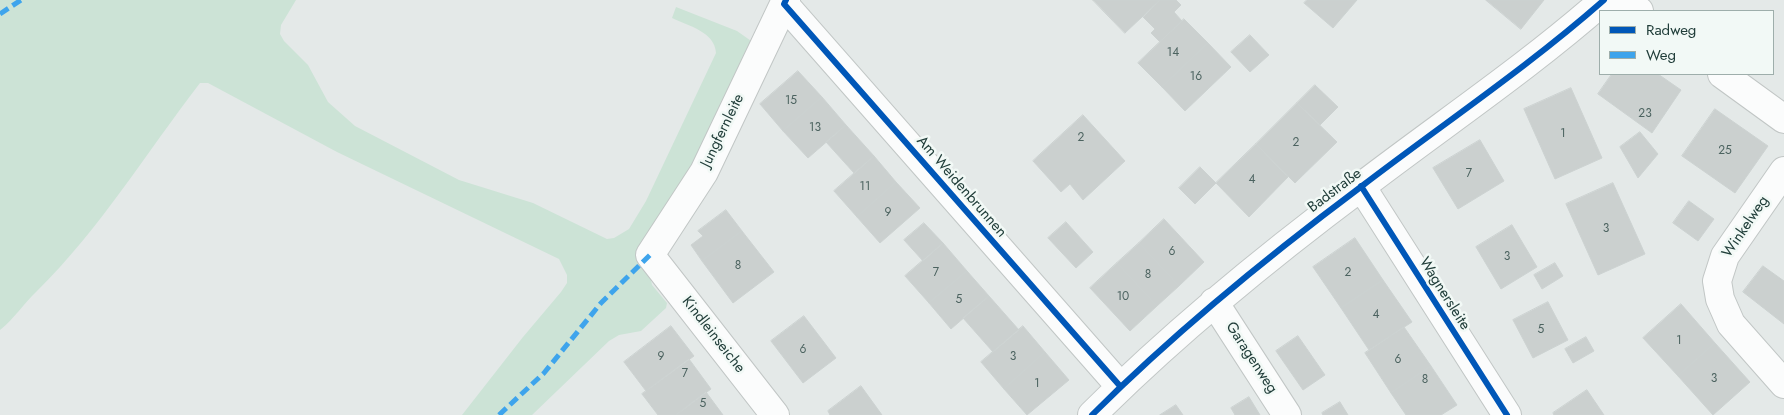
<!DOCTYPE html>
<meta charset="utf-8">
<style>
body{margin:0}
#map{position:relative;width:1784px;height:415px;overflow:hidden;background:#e4e9e8;font-family:Jost,sans-serif}
canvas{display:block}
.legend{position:absolute;left:1599px;top:10px;width:175px;height:65px;box-sizing:border-box;background:#f2f9f6;border:1px solid #9eaeab;margin:0;padding:6px 9px;list-style:none;font-size:15px;color:#213e3a}
.legend li{display:flex;align-items:center;gap:10px;height:25px}
.legend b{width:25px;border:1px solid #9eaeab}
</style>
<div id="map">
<canvas width="1784" height="415"></canvas>
<ul class="legend">
<li><b style="height:6px;background:#0057b8"></b>Radweg</li>
<li><b style="height:6px;background:#3ea4ec"></b>Weg</li>
</ul>
</div>
<script>
const context = document.querySelector('canvas').getContext('2d');
context.lineJoin = 'round';
function fillPath(path, color) { context.fillStyle = color; context.fill(path, 'evenodd'); }
function strokePath(path, color, width, dash) { context.strokeStyle = color; context.lineWidth = width; context.lineCap = dash ? 'butt' : 'round'; context.setLineDash(dash || []); context.stroke(path); }
function drawText(font, color, halo, rows, align = 'center') {
  context.font = font + ' Jost,sans-serif'; context.lineWidth = 5; context.setLineDash([]); context.textBaseline = 'middle'; context.strokeStyle = halo; context.fillStyle = color; for (const [text, x, y, turn = 0] of rows) {
    context.save(); context.translate(x, y); context.rotate((+turn || 0) * Math.PI / 180); context.textAlign = isNaN(turn) ? turn : align; if (halo) context.strokeText(text, 0, 0); context.fillText(text, 0, 0); context.restore();
  }
}
fillPath(new Path2D(`
 M0 0H296L281 25 280 34 284 41 308 65 328 102 355 126 459 180 533 203 607 239 614 238 629 229 646 201 716 53C715 32 689 26 672 18L676 7 737 31 754 43 649 271 652 285 667 303 666 308 641 331 619 335 609 341 532 415H462L523 337 561 292 567 283V275L559 259 337 152 208 83H200C146 153 100 229 37 291 23 304 15 318 0 330Z`), '#cce3d6');
const building = new Path2D(`
 M1093 0H1160L1125 33Z
 M1160 0H1176L1181 5 1174 12 1182 21 1160 42 1151 33 1155 29 1143 17Z
 M1307 0H1357L1333 28 1304 3Z
 M1486 0H1544L1521 29Z
 M1184 19 1208 43 1162 87 1138 63Z
 M1250 35 1269 55 1250 72 1231 52Z
 M1208 43 1231 67 1185 111 1162 87Z
 M798 71 822 97 783 131 760 104Z
 M1612 74H1658L1681 90 1652 133 1598 94Z
 M1315 85 1338 107 1320 125 1297 103Z
 M1571 88 1602 158 1555 179 1524 109Z
 M822 97 846 125 808 158 783 131Z
 M1297 103 1337 142 1295 183 1256 144Z
 M1715 109 1768 146 1735 193 1682 156Z
 M1083 115 1125 161 1083 200 1070 184 1061 192 1033 161Z
 M846 125 874 156 854 173 826 142Z
 M1640 132 1658 154 1638 178 1620 147Z
 M1480 140 1504 181 1458 209 1433 168Z
 M1256 144 1288 177 1249 217 1216 183Z
 M874 156 896 182 857 217 834 191Z
 M1200 167 1216 183 1195 204 1179 188Z
 M896 182 920 208 880 243 857 217Z
 M1613 183 1645 254 1598 275 1566 204Z
 M1689 201 1714 219 1698 241 1673 223Z
 M726 210 742 231 702 261 691 245 703 236 698 231Z
 M1164 219 1204 262 1179 286 1139 243Z
 M1066 222 1093 252 1076 268 1048 238Z
 M924 223 943 243 923 261 904 240Z
 M1512 225 1537 267 1501 289 1476 247Z
 M742 231 774 272 733 303 702 261Z
 M1355 238 1383 280 1341 308 1313 267Z
 M943 243 967 271 929 303 905 276Z
 M1139 243 1179 286 1157 306 1117 263Z
 M1117 263 1157 306 1130 331 1090 288Z
 M1555 263 1563 276 1542 289 1534 275Z
 M1763 266 1784 281V324L1743 292Z
 M967 271 989 296 951 329 929 303Z
 M1383 280 1412 322 1369 350 1341 308Z
 M989 296 1019 330 993 352 963 318Z
 M1548 302 1568 340 1533 358 1513 320Z
 M1681 304 1715 343 1678 376 1643 338Z
 M804 316 836 358 803 383 771 341Z
 M671 326 694 356 646 391 624 362Z
 M1023 326 1045 352 1004 389 981 362Z
 M1404 327 1431 366 1391 393 1365 353Z
 M1298 336 1325 375 1303 390 1276 351Z
 M1586 337 1594 351 1573 363 1565 349Z
 M1715 343 1750 382 1713 415 1678 376Z
 M1045 352 1069 380 1027 415 1004 389Z
 M689 359 711 389 676 415H658L642 394Z
 M1431 366 1457 405 1441 415H1406L1391 393Z
 M861 386 882 415H830L828 411Z
 M1587 390 1604 415H1554L1553 413Z
 M706 392 723 415H676Z
 M1249 397 1260 415H1235L1231 408Z
 M1340 402 1348 415H1323L1322 413Z
 M1176 405 1183 415H1160Z`);
fillPath(building, '#cbd0cf');
strokePath(building, '#ccd2d1', 1);
const minor = new Path2D(`
 M1624 0 1639 11
 M784 4 1120 386
 M1722 74 1784 119
 M1784 171 1725 256 1717 281 1720 299 1731 324 1784 384
 M1361 186 1507 415
 M1214 302 1287 415
 M775 415 650 255 704 172 786 0
 M1092 415C1176 331 1267 257 1362 186 1443 124 1528 67 1604 0`);
strokePath(minor, '#c1c6c5', 30);
strokePath(minor, '#fbfcfc', 28);
strokePath(new Path2D(`
 M0 14 21 0
 M499 415 544 373 601 303 650 255`), '#3ea4ec', 5, [10, 5]);
strokePath(new Path2D(`
 M786 0 784 4 1120 386
 M1361 186 1507 415
 M1092 415C1176 331 1267 257 1362 186 1443 124 1528 67 1604 0`), '#0057b8', 6);
drawText('12px', '#4c6360', null, [
 ["14",1173,53],
 ["16",1196,77],
 ["15",791,101],
 ["23",1645,114],
 ["13",815,128],
 ["1",1563,134],
 ["2",1081,138],
 ["2",1296,143],
 ["25",1725,151],
 ["7",1469,174],
 ["4",1252,180],
 ["11",865,187],
 ["9",888,213],
 ["3",1606,229],
 ["6",1172,252],
 ["3",1507,257],
 ["8",738,266],
 ["7",936,273],
 ["2",1348,273],
 ["8",1148,275],
 ["10",1123,297],
 ["5",959,300],
 ["4",1376,315],
 ["5",1541,330],
 ["1",1679,341],
 ["6",803,350],
 ["9",661,357],
 ["3",1013,357],
 ["6",1398,360],
 ["7",685,374],
 ["3",1714,379],
 ["8",1425,380],
 ["1",1037,384],
 ["5",703,404]
]);
drawText('15px', '#213e3a', '#f2f9f6', [
 ["Jungfernleite",723,131,-64],
 ["Am Weidenbrunnen",961,187,49],
 ["Badstraße",1335,191,-37],
 ["Winkelweg",1746,227,-56],
 ["Wagnersleite",1444,294,58],
 ["Kindleinseiche",713,335,52],
 ["Garagenweg",1251,358,57]
]);
</script>
